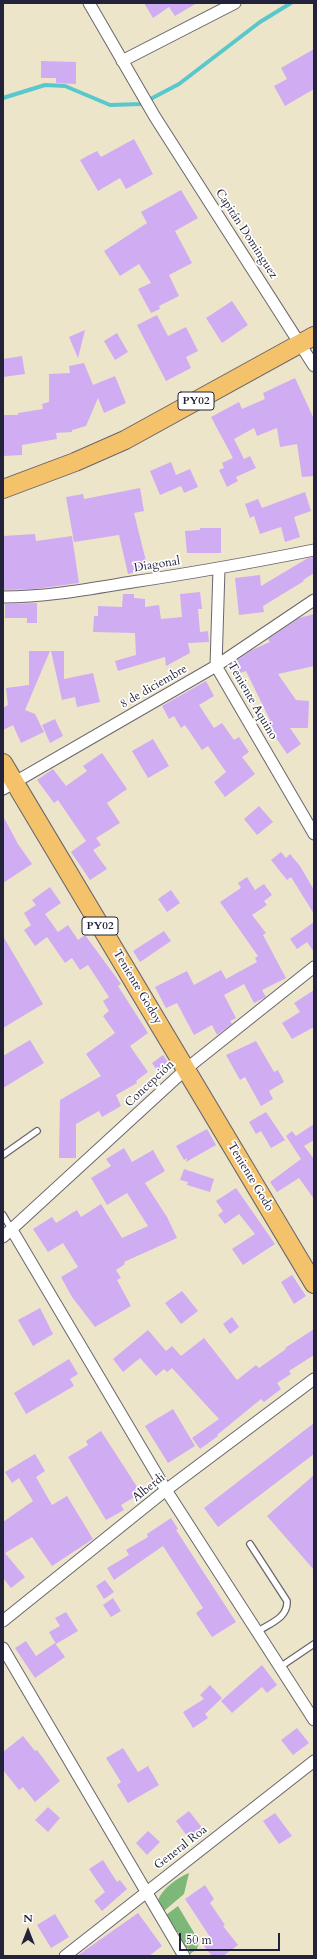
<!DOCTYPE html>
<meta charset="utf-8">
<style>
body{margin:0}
#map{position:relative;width:317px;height:1959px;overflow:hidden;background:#ede5c9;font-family:Cardo,serif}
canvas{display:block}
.frame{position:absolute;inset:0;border:4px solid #22223b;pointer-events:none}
.north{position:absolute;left:8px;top:1911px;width:40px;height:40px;-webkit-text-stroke:3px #fff;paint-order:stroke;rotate:0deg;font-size:11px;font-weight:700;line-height:16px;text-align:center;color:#22223b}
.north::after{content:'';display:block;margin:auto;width:14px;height:18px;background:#22223b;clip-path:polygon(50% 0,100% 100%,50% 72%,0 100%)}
.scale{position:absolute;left:179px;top:1933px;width:101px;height:18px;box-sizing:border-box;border:2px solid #22223b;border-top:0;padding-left:5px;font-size:12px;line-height:14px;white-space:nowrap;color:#22223b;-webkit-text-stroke:3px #fff;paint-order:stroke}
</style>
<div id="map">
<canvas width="317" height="1959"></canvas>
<div class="frame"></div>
<div class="north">N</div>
<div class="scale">50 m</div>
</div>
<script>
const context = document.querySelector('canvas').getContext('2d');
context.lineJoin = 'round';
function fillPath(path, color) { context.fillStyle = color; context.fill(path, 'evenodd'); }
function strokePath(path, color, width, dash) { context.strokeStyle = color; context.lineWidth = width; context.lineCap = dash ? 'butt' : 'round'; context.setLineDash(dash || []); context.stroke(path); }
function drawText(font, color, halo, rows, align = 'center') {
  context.font = font + ' Cardo,serif'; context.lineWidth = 3.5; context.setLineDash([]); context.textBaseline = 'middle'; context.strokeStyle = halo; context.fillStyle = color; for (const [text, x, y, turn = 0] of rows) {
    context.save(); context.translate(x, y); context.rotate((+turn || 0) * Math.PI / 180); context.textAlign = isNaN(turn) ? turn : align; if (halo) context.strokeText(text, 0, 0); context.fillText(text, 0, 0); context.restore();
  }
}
fillPath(new Path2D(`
 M189 1873 184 1894 164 1911 158 1900C163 1888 177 1878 189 1873Z
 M178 1906 199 1941 197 1949 190 1954 189 1949 182 1945 180 1934 171 1926 166 1915Z`), '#7eb878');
strokePath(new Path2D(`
 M3 98 45 85 65 86 110 105 141 104 179 84 260 22 291 3`), '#5ac7cd', 4);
fillPath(new Path2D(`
 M144 3H197L175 16 169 7 153 18Z
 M314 49V89L285 106 274 86 287 79 281 68Z
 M41 61 76 62V84L56 83V78H41Z
 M134 139 153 174 126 189 120 178 98 191 80 160 97 151 101 157Z
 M181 190 198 218 175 231 192 263 169 275 179 296 159 306 160 309 151 313 138 289 151 283 139 264 120 276 104 251 147 223 141 212Z
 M232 301 248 325 222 343 206 318Z
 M157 315 168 336 186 327 198 351 186 357 191 368 166 381 137 325Z
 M85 330 78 358 69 337Z
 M117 333 128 352 115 360 104 341Z
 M22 356 25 374 3 377V359Z
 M84 363 93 385 115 376 126 403 104 413 98 398 86 426 72 430V432L56 433 57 439 22 445V455L3 456 4 415H18V413L43 409 42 404 49 402V374L70 373 69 366Z
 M295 378 314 419V476L302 477 297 444 280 447 277 428 257 436 254 428 234 439 244 459 250 456 256 468 236 477 238 481 227 487 219 470 224 468 222 463 233 458 211 417 239 402 242 409 265 399 263 393Z
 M171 462 176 475 190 469 198 487 184 493 181 486 160 495 150 471Z
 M140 488 144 511 134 513 148 569 128 574 119 535 74 542 66 497 83 494 84 499Z
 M305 492 311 511 294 517 300 537 285 542 281 527 260 534 254 516 250 518 245 504 258 499 262 508Z
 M200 528H221V553H187L185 531 200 530Z
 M35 534 36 541 72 536 79 583 35 589 4 590 3 536Z
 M314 557V573L303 580 304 581 263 606 264 612 239 615 235 578 260 575 261 586 308 558Z
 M200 592 202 609H198L200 632 208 631 209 642 188 643 190 653 166 666 165 657 118 671 115 661 136 655 135 633 93 632 94 616H98V606L122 607 123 594H134V598L145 599V607L159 605 161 619 182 617 180 594Z
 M37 603V623H27V618H5V604Z
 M314 614V666L278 674 296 700 309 701 308 728H290L301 744 287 754 266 723 270 720 246 671 240 673 239 671 232 674 228 666 252 650 270 642 268 639 299 618Z
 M29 651H50L25 710 35 714 44 732 21 743 13 725 3 730V708L8 705 6 688 29 685Z
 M51 651H64V679L93 673 100 702 77 707 75 697 62 700Z
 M206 681 214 696 199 705 214 728 222 723 234 740 239 737 249 752 242 757 255 774 225 797 214 782 226 772 208 746 202 750 185 725 181 728 174 716 169 719 162 706Z
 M55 719 63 736 50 743 42 725Z
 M153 739 169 766 148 778 132 751Z
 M102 753 127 789 107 803 120 823 96 838 101 845 93 850 107 869 90 880 71 852 86 841 58 800 54 803 37 780 53 769 66 786 87 771 83 766Z
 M259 806 273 822 257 835 244 819Z
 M3 816 18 844 32 864 3 883Z
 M281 852 286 858 290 854 300 866 314 890V914L291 877 287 880 271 860Z
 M247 877 255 890 264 884 272 895 264 901 267 905 252 915 266 933 263 935 286 978 262 990 266 997 254 1003 244 984 224 995 236 1018 230 1021 232 1024 217 1035 212 1025 194 1035 177 1003 166 1008 155 987 187 971 194 985 221 970 226 979 257 962 255 958 258 956 220 902 241 888 238 883Z
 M50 887 61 903 45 914 58 932 68 925 78 940 85 935 121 984 118 986 148 1033 130 1046 148 1072 136 1081 137 1083 116 1095 121 1106 102 1117 99 1111 76 1124V1158H59L60 1100 101 1076 86 1054 115 1033 103 1016 109 1011 103 1001 109 997 88 965 80 970 72 958 65 963 47 937 35 946 24 930 31 925 24 913 36 905 32 900Z
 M171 890 180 903 167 912 158 899Z
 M314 922V952L307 942 297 949 290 939Z
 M164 931 171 941 140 962 133 951Z
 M3 936 43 1004 3 1028Z
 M314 990V1027L292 1039 282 1023 300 1012 294 1003Z
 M30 1040 44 1063 3 1088V1056Z
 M256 1041 274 1072 278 1070 284 1082 269 1091 273 1099 261 1106 245 1077 240 1080 226 1055Z
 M163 1055 172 1068 160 1075 152 1063Z
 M266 1112 285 1140 271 1148 261 1131 256 1134 249 1122Z
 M314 1124V1140L304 1146 314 1159V1199L299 1178 277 1192 270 1182 301 1159 286 1136 292 1131 296 1136Z
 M207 1129 216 1145 186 1162 187 1158 184 1160 176 1146Z
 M124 1148 132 1162 153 1150 165 1171 145 1183 167 1217 177 1238 124 1262 125 1264 116 1270 121 1278 117 1280 131 1306 95 1327 72 1297 61 1277 78 1267 63 1243 48 1252 33 1229 52 1217 56 1223 77 1210 81 1217 101 1204 122 1238 148 1226 127 1193 107 1205 91 1178 111 1166 106 1159Z
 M184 1169 214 1179 210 1192 187 1185 188 1182 180 1180Z
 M236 1188 275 1244 243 1265 232 1249 255 1234 239 1214 225 1224 218 1215 223 1211 216 1201Z
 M292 1275 306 1296 294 1304 281 1282Z
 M182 1291 198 1311 181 1324 165 1303Z
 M40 1308 53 1334 33 1346 18 1320Z
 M232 1317 239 1327 230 1334 223 1324Z
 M314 1329V1355L289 1371 291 1374 277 1383 281 1389 264 1402 261 1399 217 1435 218 1436 200 1449 192 1438 219 1419 172 1368 167 1372 164 1369 156 1376 140 1358 123 1372 113 1359 148 1330 166 1351 172 1346 181 1356 204 1338 237 1380 256 1365 259 1368 286 1349 285 1348Z
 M69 1359 78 1374 70 1379 74 1386 26 1414 14 1393Z
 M173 1409 195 1446 168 1463 145 1426Z
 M314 1423V1454L218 1527 204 1508Z
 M101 1431 141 1493 121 1505 124 1510 106 1520 68 1457 88 1445 86 1441Z
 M35 1454 45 1471 36 1477 52 1505 67 1496 93 1539 52 1566 32 1537 5 1553 25 1577 11 1588 3 1578V1522L33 1501 19 1478 12 1483 5 1472Z
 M314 1475V1570L267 1516Z
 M171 1518 178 1529 176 1530 236 1622 212 1637 196 1613 203 1608 163 1546 114 1580 107 1568 129 1555 126 1550 148 1537 147 1534Z
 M105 1580 114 1592 104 1599 96 1586Z
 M113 1598 121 1611 111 1617 103 1605Z
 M66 1612 78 1631 56 1644 49 1632 60 1626 55 1618Z
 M26 1641 36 1656 55 1643 65 1657 35 1678 15 1648Z
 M262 1665 277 1685 267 1693 262 1687 232 1713 221 1701Z
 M210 1685 222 1698 205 1714 208 1718 193 1728 183 1712 204 1699 200 1695Z
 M297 1728 309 1743 293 1755 281 1740Z
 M23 1736 35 1751 37 1750 60 1781 35 1802 23 1787 19 1790 3 1770V1752Z
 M123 1748 138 1772 148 1766 159 1785 128 1803 117 1785 121 1782 106 1758Z
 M48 1807 60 1818 48 1832 35 1820Z
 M189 1811 204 1830 190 1840 176 1821Z
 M275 1813 292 1836 279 1844 263 1821Z
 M148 1831 160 1842 147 1855 136 1843Z
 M103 1860 117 1882 120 1880 127 1889 102 1911 94 1901 105 1892 89 1869Z
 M205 1885 214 1899 210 1903 225 1925 223 1926 238 1945 223 1956H212L204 1946 212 1940 185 1899Z
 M138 1913 162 1946 149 1956H77Z
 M55 1914 69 1937 51 1948 37 1925Z`), '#d0acf3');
const service = new Path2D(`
 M3 1155 37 1131
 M3 1215 12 1230
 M250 1544 287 1601C288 1618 270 1623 257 1632
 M280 1667 314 1644`);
const minor = new Path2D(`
 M89 3 155 117 314 366
 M122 61 235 3
 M219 569 216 666 314 834
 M3 597C47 597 89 589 132 582 193 573 254 562 314 550
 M3 789 216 666 314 600
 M12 1230 166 1490 314 1720
 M3 1237 186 1069 314 967
 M3 1621 166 1490 314 1379
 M3 1648 184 1956
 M65 1956 314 1761`);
const primary = new Path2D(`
 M3 489 75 462 125 440 314 336
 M3 763 314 1284`);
strokePath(service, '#69666d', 8);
strokePath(minor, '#69666d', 13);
strokePath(primary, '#69666d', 20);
strokePath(service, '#fff', 5.5);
strokePath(minor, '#fff', 11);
strokePath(primary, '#f4c26a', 18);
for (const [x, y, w] of [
 [196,401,36],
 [100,926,36]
]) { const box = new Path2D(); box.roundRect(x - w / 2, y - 9, w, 18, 3); context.fillStyle = '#fff'; context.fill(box); strokePath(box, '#22223b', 1); }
drawText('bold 11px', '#22223b', null, [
 ["PY02",196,401],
 ["PY02",100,926]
]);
drawText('12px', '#22223b', '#fff', [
 ["Capitán Dominguez",246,234,57],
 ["Diagonal",157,565,-9],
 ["8 de diciembre",154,687,-30],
 ["Teniente Aquino",252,701,60],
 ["Teniente Godoy",137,987,59],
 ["Concepción",150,1084,-43],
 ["Teniente Godo",250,1177,59],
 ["Alberdi",149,1488,-38],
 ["General Roa",181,1848,-38]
]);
</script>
